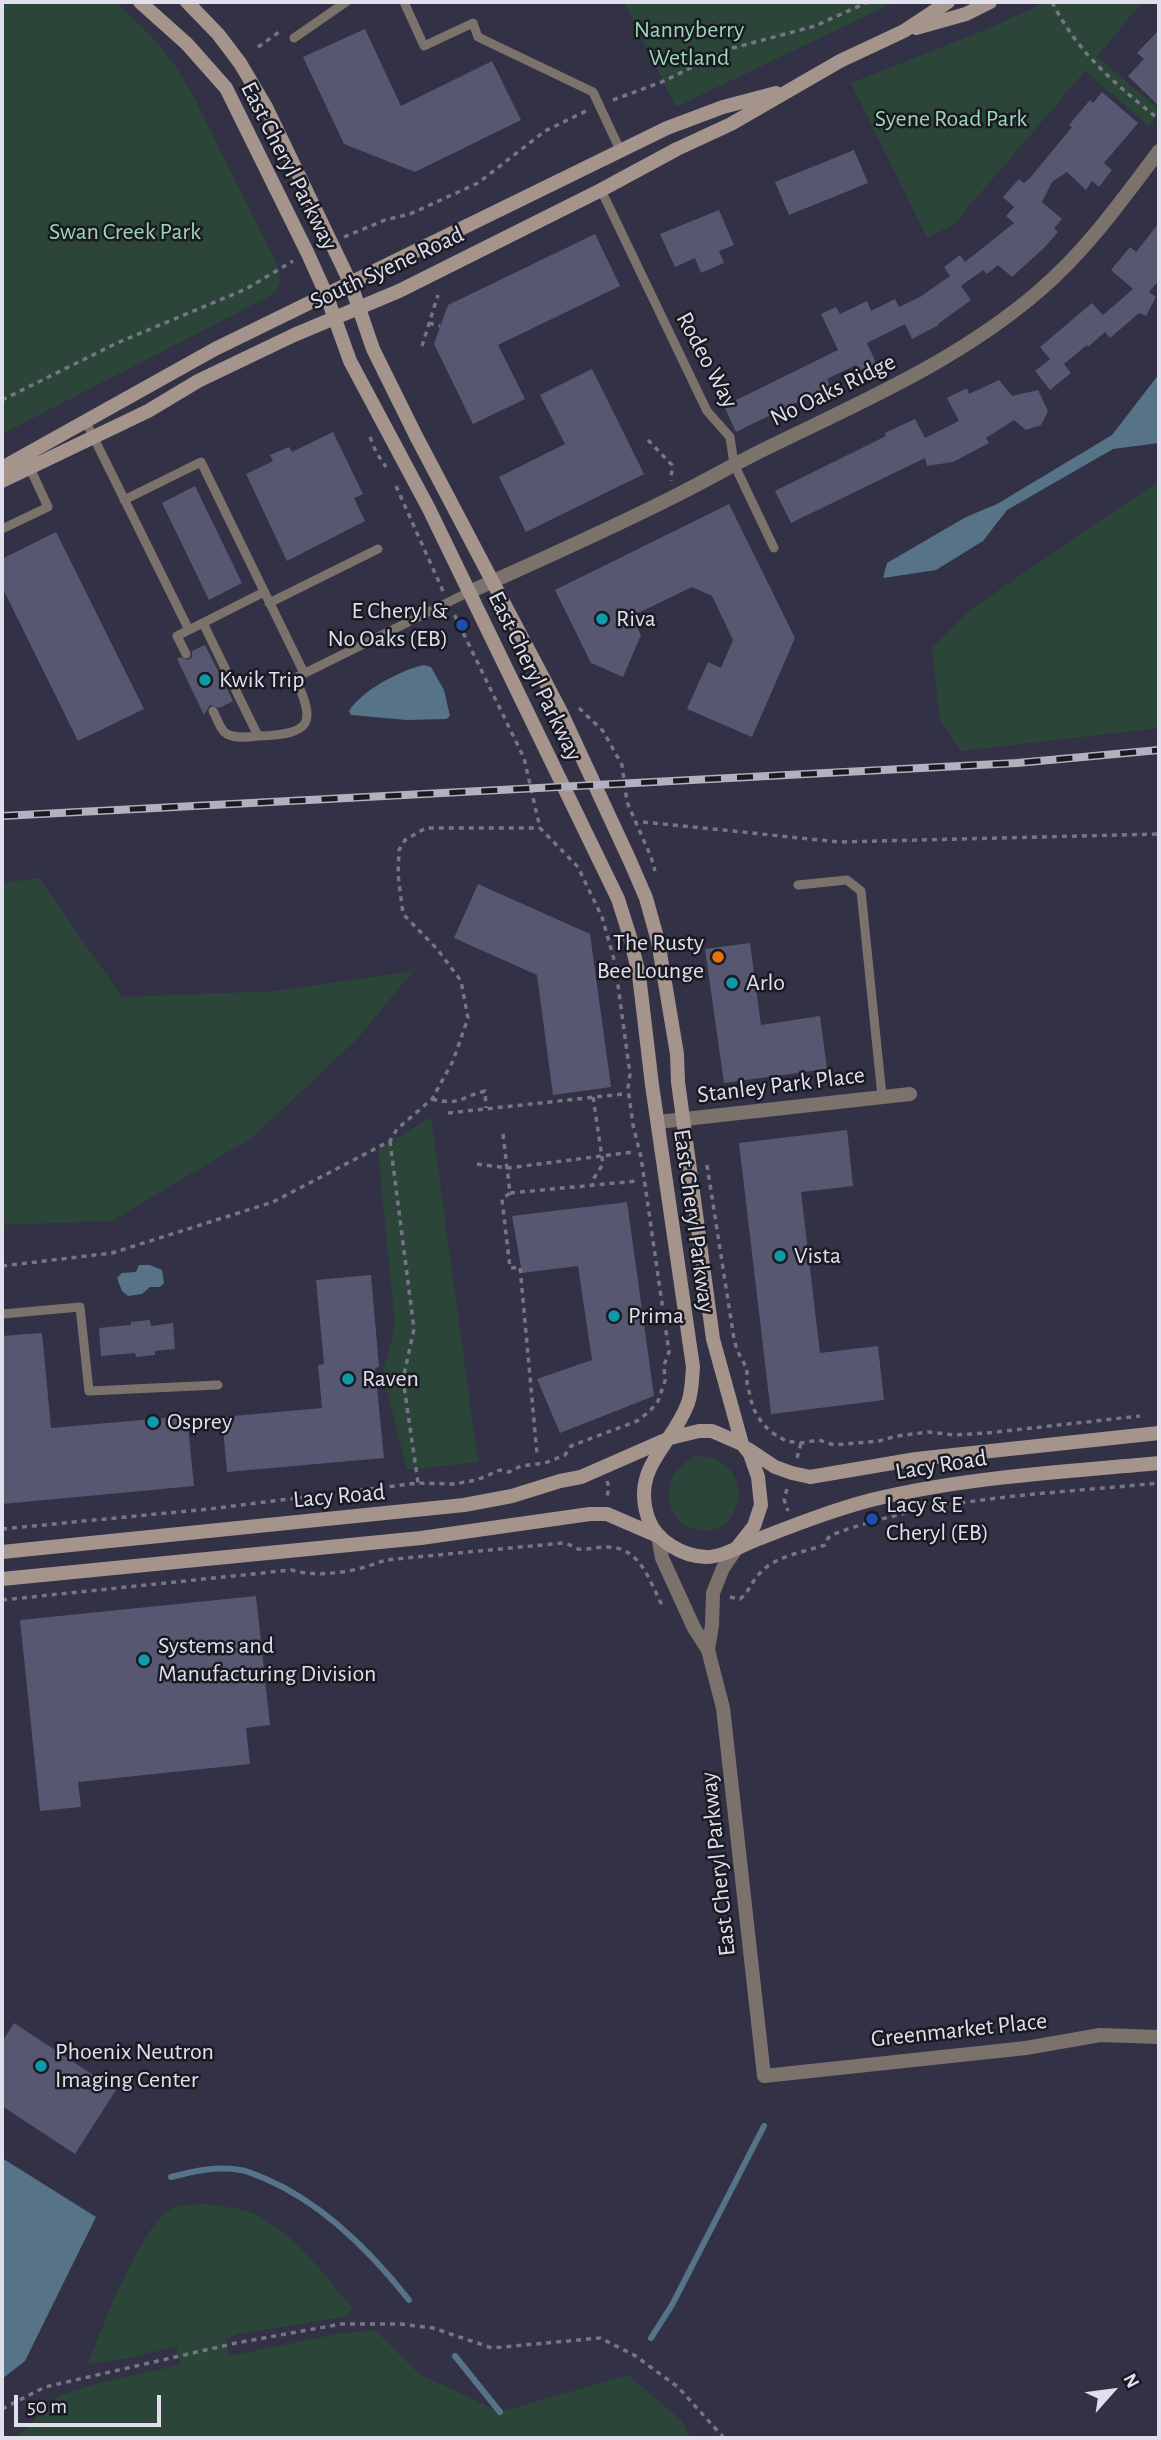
<!DOCTYPE html>
<style>
body{margin:0}
#map{position:relative;width:1161px;height:2440px;overflow:hidden;background:#323145;font-family:"Alegreya Sans",sans-serif}
canvas{display:block}
.frame{position:absolute;inset:0;border:4px solid #e0e0ed;pointer-events:none}
.north{position:absolute;left:1077px;top:2356px;width:70px;height:70px;-webkit-text-stroke:5px #1a1a23;paint-order:stroke;rotate:62deg;font-size:19px;font-weight:700;line-height:28px;text-align:center;color:#e0e0ed}
.north::after{content:'';display:block;margin:auto;width:24px;height:32px;background:#e0e0ed;clip-path:polygon(50% 0,100% 100%,50% 72%,0 100%)}
.scale{position:absolute;left:14px;top:2395px;width:147px;height:32px;box-sizing:border-box;border:4px solid #e0e0ed;border-top:0;padding-left:9px;font-size:21px;line-height:24px;white-space:nowrap;color:#e0e0ed;-webkit-text-stroke:5px #1a1a23;paint-order:stroke}
</style>
<div id="map">
<canvas width="1161" height="2440"></canvas>
<div class="frame"></div>
<div class="north">N</div>
<div class="scale">50 m</div>
</div>
<script>
const context = document.querySelector('canvas').getContext('2d');
context.lineJoin = 'round';
function fillPath(path, color) { context.fillStyle = color; context.fill(path, 'evenodd'); }
function strokePath(path, color, width, dash) { context.strokeStyle = color; context.lineWidth = width; context.lineCap = dash ? 'butt' : 'round'; context.setLineDash(dash || []); context.stroke(path); }
function drawText(font, color, halo, rows, align = 'center') {
  context.font = font + ' "Alegreya Sans",sans-serif'; context.lineWidth = 5; context.setLineDash([]); context.textBaseline = 'middle'; context.strokeStyle = halo; context.fillStyle = color; for (const [text, x, y, turn = 0] of rows) {
    context.save(); context.translate(x, y); context.rotate((+turn || 0) * Math.PI / 180); context.textAlign = isNaN(turn) ? turn : align; if (halo) context.strokeText(text, 0, 0); context.fillText(text, 0, 0); context.restore();
  }
}
fillPath(new Path2D(`
 M2 2H116L151 36 174 64 192 93 279 269 280 284 272 295 2 434Z
 M624 2H895L676 107Z
 M1046 2H1142L1097 57 1159 109V113L1149 126 1085 71 953 225 927 238 851 83 992 27Z
 M1159 481V728L961 751 940 720 932 648 971 609Z
 M39 878 122 997 275 991 413 971 358 1038 253 1137 112 1221 2 1225V883Z
 M431 1117 478 1462 407 1470 383 1374 395 1326 378 1149Z
 M694 1456C763 1454 744 1553 687 1526 669 1518 664 1491 674 1475 679 1467 687 1462 694 1456Z
 M205 2204C218 2206 232 2207 243 2210 292 2226 321 2272 353 2309L344 2317 237 2334 226 2340 229 2356 337 2334 375 2330 419 2374 500 2412 628 2375 681 2420 691 2438H16L59 2396 98 2383 180 2365 177 2346 134 2357 88 2364C101 2331 142 2221 173 2208 181 2204 196 2205 205 2204Z`), '#2b4638');
fillPath(new Path2D(`
 M1159 374V443L1113 449 1007 510 983 541 936 570 883 578 887 563 966 517 997 504 1112 435Z
 M424 665 431 667 444 690 450 716 446 719 407 720 351 715 349 711C362 690 401 670 424 665Z
 M139 1265H150L162 1270 164 1283 160 1287H150L142 1294 128 1296 122 1291 117 1278 122 1273 136 1272Z
 M2 2158 96 2217 25 2361 2 2379Z`), '#577387');
strokePath(new Path2D(`
 M171 2177C195 2171 215 2166 240 2170 249 2171 257 2176 266 2179 322 2203 371 2252 409 2300
 M651 2338 672 2305 764 2126
 M455 2356 500 2412`), '#577387', 6);
fillPath(new Path2D(`
 M365 29 401 106 492 61 521 120 415 172 344 144 303 57Z
 M1159 30V106L1128 76 1144 59 1137 53Z
 M1102 92 1138 123 1104 163 1112 170 1099 187 1092 181 1086 190 1067 172 1052 182 1042 202 1062 219 1054 228 1058 232 1044 248 1012 277 998 265 987 274 983 270 961 286 971 300 938 324 939 325 912 339 905 324 867 343 876 363 859 371 856 365 827 379 830 386 736 432 724 406 838 350 821 314 836 307 840 314 867 301 871 311 895 299 899 307 920 297 950 276 944 267 960 255 965 262 1014 223 1006 216 1014 207 1003 197 1019 179 1024 183 1030 178 1072 127 1069 125 1090 100 1093 103Z
 M854 150 868 183 789 215 775 182Z
 M719 210 734 245 719 251 724 263 701 273 695 258 675 267 660 234Z
 M1159 223V280L1149 292 1156 297 1146 316 1139 313 1110 338 1105 332 1088 347 1087 345 1064 364 1071 373 1050 390 1035 371 1050 359 1040 347 1092 303 1103 315 1133 289 1111 270 1130 247 1136 252Z
 M595 234 620 286 498 345 525 399 473 424 434 344 448 305Z
 M592 369 644 474 526 532 499 477 565 444 540 395Z
 M999 380 1012 396 1038 390 1048 411 1041 425 1026 430 1014 420 986 438 989 443 953 462 927 466 925 458 791 523 775 491 886 436 885 433 915 419 925 438 959 421 947 398 967 388 969 394Z
 M333 432 363 494 354 498 365 521 287 561 246 474 273 461 270 455 289 447 292 452Z
 M195 486 242 583 209 600 162 503Z
 M729 504 795 638 752 737 687 709 708 662 721 668 733 640 712 596 692 587 632 616 641 635 623 677 591 663 555 590Z
 M56 532 144 709 78 741 2 587V559Z
 M205 645 233 701 219 708 210 705 204 715 177 659 180 657 188 660 192 657V651Z
 M478 884 590 934 611 1087 553 1095 537 975 454 938Z
 M750 943 761 1025 820 1016 827 1069 724 1083 705 949Z
 M847 1130 853 1186 801 1192 820 1353 878 1346 884 1400 771 1414 739 1143Z
 M627 1202 654 1396 560 1433 537 1379 592 1360 578 1266 522 1273 512 1216Z
 M371 1275 379 1367 375 1368 384 1458 227 1472 222 1417 322 1408 318 1365 324 1364 316 1280Z
 M150 1320 151 1326 173 1323 175 1349 155 1351V1355L136 1357 135 1353 101 1356 99 1328 131 1325V1322Z
 M42 1333 51 1428 187 1416 194 1486 2 1504V1336Z
 M256 1596 270 1725 246 1728 250 1764 78 1782 81 1807 40 1811 20 1620Z
 M14 2023 116 2090 75 2154 2 2106V2042Z`), '#585772');
strokePath(new Path2D(`
 M1052 2C1078 53 1113 82 1156 117
 M258 47 282 30
 M613 100 664 81 729 49 815 26 868 2
 M344 237 385 220 410 214 478 183 545 131 586 111
 M429 323 440 326
 M422 346 438 295
 M2 400 117 343 246 289 293 261
 M370 437 376 452 386 467
 M648 440 672 465 671 481
 M396 486 443 591
 M579 708 603 731 622 765 627 802 651 857 655 871
 M643 822 840 842 1159 834
 M593 1097 603 1164 592 1181 593 1187
 M432 1099C460 1106 461 1097 485 1091L486 1108
 M448 1113 623 1094
 M503 1134 510 1193 502 1199 510 1268 520 1267 537 1454
 M390 1141 414 1329 403 1379 418 1483
 M477 1164 508 1168 633 1152
 M707 1165 734 1339 737 1350 747 1369V1383L753 1408 762 1423 771 1432 786 1441 801 1443 819 1440 834 1445 879 1441 897 1436 928 1432 955 1435 987 1433 1140 1416
 M510 1193 637 1181
 M2 1266 112 1253 273 1202 390 1141 397 1129 432 1099 453 1061 468 1018 461 981 438 950 403 914 398 875 399 850 405 840 426 828H540
 M797 1458 801 1443
 M607 1481 609 1487 607 1497
 M787 1489 784 1499 788 1511
 M2 1529 209 1509 418 1483 453 1484 477 1480 500 1470 509 1472 521 1466 545 1463 565 1455 571 1446 637 1421 650 1411 658 1401 665 1381 664 1365 669 1352 641 1157 633 1125 628 1088 630 1074 615 963 602 917 578 867 540 828 524 758 454 614
 M730 1597 740 1599C749 1592 752 1581 760 1573 775 1556 804 1552 825 1545L828 1538 834 1534C937 1496 1051 1494 1159 1483
 M2 1600 291 1570C321 1578 356 1572 385 1560L563 1543C569 1544 573 1547 578 1549 587 1550 598 1547 606 1547 640 1547 648 1578 661 1603L663 1602
 M2 2409 45 2387 236 2343 341 2324H400L433 2328 492 2348 600 2338 634 2355 678 2387 724 2438`), '#767587', 3.5, [5, 5]);
strokePath(new Path2D(`
 M404 2 424 46 473 23 478 37 593 92 621 152
 M294 38 346 2
 M601 190 707 411 730 437 734 464 774 548
 M85 420 189 630
 M124 500 201 462 304 673
 M2 529 48 507 29 466
 M269 603 378 549
 M203 623 258 736
 M186 654 177 636 264 592
 M213 711C217 718 220 730 227 734 236 739 249 737 259 736 311 734 317 724 295 678L469 592
 M798 885 847 880 861 891 882 1096
 M2 1314 80 1307 89 1391 218 1385`), '#7c726c', 9);
strokePath(new Path2D(`
 M469 592C538 561 608 530 675 496 707 480 738 462 769 447 863 401 959 360 1039 291 1086 251 1122 200 1159 151
 M658 1122 910 1094
 M658 1536 662 1558 694 1628 708 1650 723 1708 764 2076 1026 2048 1100 2035 1159 2037
 M708 1650 712 1625 713 1593 723 1568 738 1546`), '#7c726c', 14);
strokePath(new Path2D(`
 M140 2 187 44 226 88 308 254 326 294 350 361 429 509 618 899 630 937 639 975 652 1085 693 1367C692 1379 692 1392 688 1403 672 1447 631 1466 648 1518 656 1541 682 1556 706 1557 724 1557 744 1544 761 1538 797 1524 833 1510 871 1500 965 1477 1063 1472 1159 1463
 M187 2 218 34 240 63 266 107 350 282 373 349 416 436 560 710 630 861 646 898 658 941 677 1054 678 1082 713 1339 742 1444
 M916 28 966 14 990 2
 M2 468 215 349 667 128 723 107 776 93
 M2 481 148 411 198 381 294 335 399 291 601 190 677 149 731 124 840 61 904 31 948 2
 M748 1449 775 1467 792 1473 810 1477 916 1459 1159 1433
 M2 1552 464 1505 512 1496 560 1481 581 1477 670 1438 699 1431H712L742 1444 750 1454 758 1477 761 1505 754 1526 739 1545
 M2 1579 421 1538 590 1514H607L658 1536`), '#a5948c', 14);
const rail = new Path2D(`
 M2 816 1017 763 1159 750`);
strokePath(rail, '#b1b1bf', 8);
strokePath(rail, '#1a1a23', 5, [16]);
for (const [x, y, r, color] of [
 [602,619,7,"#0f9aa8"],
 [462,625,7,"#1a4fb4"],
 [205,680,7,"#0f9aa8"],
 [718,957,7,"#e8710a"],
 [732,983,7,"#0f9aa8"],
 [780,1256,7,"#0f9aa8"],
 [614,1316,7,"#0f9aa8"],
 [348,1379,7,"#0f9aa8"],
 [153,1422,7,"#0f9aa8"],
 [872,1519,7,"#1a4fb4"],
 [144,1660,7,"#0f9aa8"],
 [41,2066,7,"#0f9aa8"]
]) { const dot = new Path2D(); dot.arc(x, y, r, 0, 2 * Math.PI); context.fillStyle = color; context.fill(dot); strokePath(dot, '#1a1a23', 2.5); }
drawText('24px', '#9bd6b7', '#1a1a23', [
 ["Nannyberry",689,30],
 ["Wetland",689,58],
 ["Syene Road Park",951,119],
 ["Swan Creek Park",125,232]
]);
drawText('24px', '#e0e0ed', '#1a1a23', [
 ["East Cheryl Parkway",289,166,63],
 ["South Syene Road",387,268,-25],
 ["Rodeo Way",707,360,62],
 ["No Oaks Ridge",833,390,-26],
 ["East Cheryl Parkway",535,676,64],
 ["Stanley Park Place",781,1085,-7],
 ["East Cheryl Parkway",694,1221,82],
 ["Lacy Road",941,1465,-9],
 ["Lacy Road",339,1496,-5],
 ["East Cheryl Parkway",718,1864,-96],
 ["Greenmarket Place",959,2030,-6]
]);
drawText('24px', '#e0e0ed', '#1a1a23', [
 ["E Cheryl &",448,611,"right"],
 ["No Oaks (EB)",448,639,"right"],
 ["Riva",616,619],
 ["Kwik Trip",219,680],
 ["The Rusty",704,943,"right"],
 ["Bee Lounge",704,971,"right"],
 ["Arlo",746,983],
 ["Vista",794,1256],
 ["Prima",628,1316],
 ["Raven",362,1379],
 ["Osprey",167,1422],
 ["Lacy & E",886,1505],
 ["Cheryl (EB)",886,1533],
 ["Systems and",158,1646],
 ["Manufacturing Division",158,1674],
 ["Phoenix Neutron",55,2052],
 ["Imaging Center",55,2080]
], 'left');
</script>
